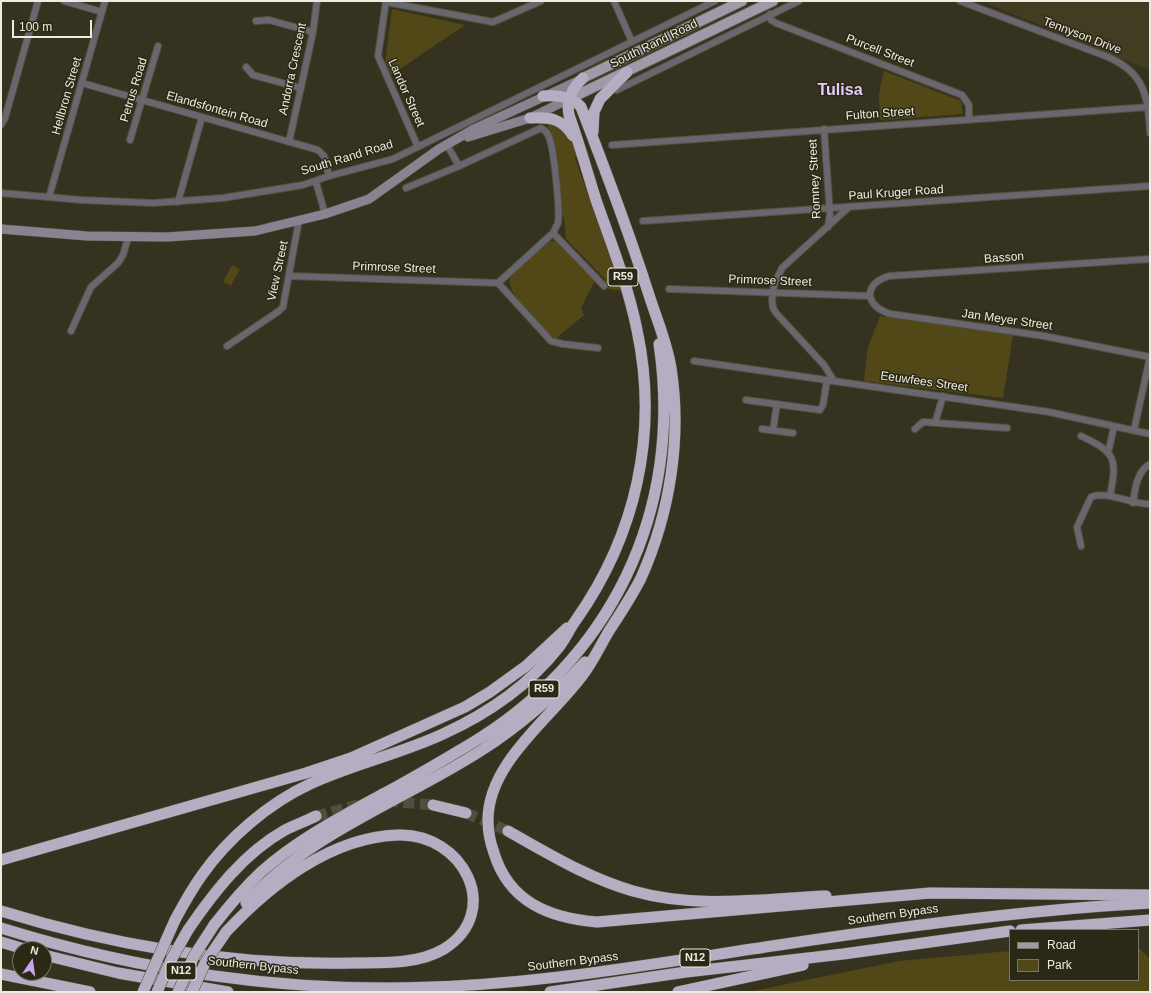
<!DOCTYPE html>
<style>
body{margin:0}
#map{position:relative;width:1151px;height:993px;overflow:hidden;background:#363220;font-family:Helvetica,sans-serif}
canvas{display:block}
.frame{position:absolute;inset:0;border:2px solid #eeece1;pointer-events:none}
.legend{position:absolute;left:1009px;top:929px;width:130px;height:52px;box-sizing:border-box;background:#2c2816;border:1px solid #7a7667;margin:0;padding:5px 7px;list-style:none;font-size:12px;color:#eeece1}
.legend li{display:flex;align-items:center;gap:8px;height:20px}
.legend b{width:20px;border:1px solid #7a7667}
.north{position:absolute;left:12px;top:941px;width:40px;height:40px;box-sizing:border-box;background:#2c2816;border:1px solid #7a7667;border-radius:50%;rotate:13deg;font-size:11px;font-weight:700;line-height:16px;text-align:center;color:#eeece1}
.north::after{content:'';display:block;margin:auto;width:14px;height:18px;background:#c5a6f0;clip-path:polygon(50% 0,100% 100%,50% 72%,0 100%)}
.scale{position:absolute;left:12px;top:20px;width:80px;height:18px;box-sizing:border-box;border:2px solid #eeece1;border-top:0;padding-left:5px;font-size:12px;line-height:14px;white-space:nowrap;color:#eeece1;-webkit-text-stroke:3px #2c2816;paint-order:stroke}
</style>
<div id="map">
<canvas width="1151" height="993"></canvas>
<div class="frame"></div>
<ul class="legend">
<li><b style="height:5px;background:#a099aa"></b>Road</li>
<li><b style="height:11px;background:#524716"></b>Park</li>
</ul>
<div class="north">N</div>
<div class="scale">100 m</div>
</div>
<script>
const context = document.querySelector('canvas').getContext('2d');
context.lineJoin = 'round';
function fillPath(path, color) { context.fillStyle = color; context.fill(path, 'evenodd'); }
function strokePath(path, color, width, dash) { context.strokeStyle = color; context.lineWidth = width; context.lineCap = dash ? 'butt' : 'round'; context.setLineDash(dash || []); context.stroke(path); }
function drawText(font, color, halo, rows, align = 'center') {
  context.font = font + ' Helvetica,sans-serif'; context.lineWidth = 3; context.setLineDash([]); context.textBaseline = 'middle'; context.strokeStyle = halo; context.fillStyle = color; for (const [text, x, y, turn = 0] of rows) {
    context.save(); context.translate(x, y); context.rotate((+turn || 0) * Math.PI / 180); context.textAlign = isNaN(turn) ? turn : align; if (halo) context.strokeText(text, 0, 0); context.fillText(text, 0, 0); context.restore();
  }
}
fillPath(new Path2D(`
 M981 1H1150V78L1149 70Z`), '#423c23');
fillPath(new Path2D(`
 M392 9 465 25 391 75 385 63Z
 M884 71 961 101 963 114 880 120 879 93Z
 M555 121C569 131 574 140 577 157L575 158 622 291 608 289 605 286V279L566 239 564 218 561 215C560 195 560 139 547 126Z
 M554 241 558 242 595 280 581 308 584 315C578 321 559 334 557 339 544 334 505 292 510 278 513 270 525 262 531 257 538 251 544 242 554 241Z
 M232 265 240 269 231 286 223 282Z
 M880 316 1013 335 1003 398 864 381 868 347Z
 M1138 947 1150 959V992H748L899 961 1010 951V980H1138Z`), '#524716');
strokePath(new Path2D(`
 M387 801 433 805
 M466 813 508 831
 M316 816 362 804`), '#524e3d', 11, [11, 5.5]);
const minor = new Path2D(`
 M64 1 102 12
 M386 1 378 56 418 147
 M614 1 632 42
 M960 1 1108 57C1145 73 1148 97 1150 133
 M386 2 493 22 541 1
 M770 14 771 20 776 23 962 95 969 105V119
 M256 21 269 20 313 32
 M246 67 253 75 301 88
 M82 83 318 150 324 156 329 176
 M617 90 799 1
 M1 125 5 118 38 1
 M824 129 830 214 828 227
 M130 140 158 46
 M289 142 313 32 317 1
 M447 145 459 166
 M612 145 1149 107
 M316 182 325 214
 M1 193 82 200 153 203 223 198 303 185 329 176 393 159 715 1
 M49 197 105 1
 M178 202 202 117
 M643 221 1150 186
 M553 233 604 286
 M1150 259 889 276C862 284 865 307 891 314L1044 336 1150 357
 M290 276 498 283 553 233 558 223C560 210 554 149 549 137 547 132 545 130 541 128L459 166 406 188
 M498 283 551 341 563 344 598 348
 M669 289 870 296
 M71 331 91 287 118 263 123 255 128 238
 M227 346 279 311 283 307 299 220
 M694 361 1049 412 1150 434
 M834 381 824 365 776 313 773 308 772 300 774 285 782 268 849 207
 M746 400 820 410 823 405 827 380
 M935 423 943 396
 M762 429 793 433
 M915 429 923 422 1007 428
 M773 430 777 404
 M1134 430 1150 357
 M1081 436C1117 453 1117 459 1110 496
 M1108 453 1114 427
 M1133 503C1135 489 1137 471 1150 464
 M1081 546 1077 527 1091 497C1106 490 1133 505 1150 504`);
const secondary = new Path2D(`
 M468 137 530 118 569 99
 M1 229 87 236 167 237 255 231 325 214 369 199 439 149 474 129 582 79`);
const primary = new Path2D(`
 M583 78 742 1
 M569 99 773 1`);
const motorway = new Path2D(`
 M543 96C556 95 572 96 581 107 605 169 629 232 649 295 657 320 667 343 671 368 682 438 670 513 641 578 632 596 620 614 609 631 600 646 593 662 582 676 550 719 488 763 488 820 488 832 490 842 494 853 509 902 549 918 597 922L930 893 1150 895
 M530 118C549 117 562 118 573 136
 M593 132 594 112 600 99 627 72
 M433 805 466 813
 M508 831C549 854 588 878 633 891 695 909 763 899 826 896
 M1 860 306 773 351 758 465 707 490 692 526 666 567 628
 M246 903C311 832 403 801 482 750 521 725 554 696 585 662
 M1 911C115 946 235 966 355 963 384 963 419 964 444 949 504 911 463 833 398 835 331 837 270 885 226 932
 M175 920C183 905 192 889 202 875 228 838 269 803 310 784 353 764 400 754 443 734 487 714 529 685 559 647 566 638 570 628 576 620 636 535 659 433 637 330 628 285 611 243 596 200 587 171 579 143 569 115 566 100 572 88 583 78
 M214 925C228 907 244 888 261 872 297 840 339 818 381 795 410 780 438 763 467 746 611 661 684 511 659 344
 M1 928C139 971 288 993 432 987 549 983 664 962 779 945 903 926 1025 910 1150 903
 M188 930C214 892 244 853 285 830 295 825 306 821 316 816
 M1021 930 1150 920
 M1 942 24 949
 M44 955 118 973 228 992
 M1 974 90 992
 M550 992 686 972 843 954 1010 931
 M678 992 803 965`);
strokePath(minor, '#53503f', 8);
strokePath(secondary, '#53503f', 10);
strokePath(primary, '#53503f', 12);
strokePath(motorway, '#53503f', 12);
strokePath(minor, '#69666e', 6);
strokePath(secondary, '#888390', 9);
strokePath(primary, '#a099aa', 10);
strokePath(motorway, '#b5adc2', 11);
const motorwayBridge = new Path2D(`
 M143 992 175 920
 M157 992 171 960 188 930
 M178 992 194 956 214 925
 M192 992 205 963 226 932`);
strokePath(motorwayBridge, '#53503f', 12, []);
strokePath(motorwayBridge, '#b5adc2', 11);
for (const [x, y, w] of [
 [623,277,30],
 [544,689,30],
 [695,958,30],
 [181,971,30]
]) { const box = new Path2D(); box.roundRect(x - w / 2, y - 9, w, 18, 3); context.fillStyle = '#2c2816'; context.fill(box); strokePath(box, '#eeece1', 1); }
drawText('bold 11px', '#eeece1', null, [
 ["R59",623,277],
 ["R59",544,689],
 ["N12",695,958],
 ["N12",181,971]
]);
drawText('12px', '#eeece1', '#2c2816', [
 ["Tennyson Drive",1082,36,21],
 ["South Rand Road",654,44,-26],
 ["Purcell Street",880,51,21],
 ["Andorra Crescent",293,69,-78],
 ["Petrus Road",134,90,-73],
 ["Landor Street",406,93,66],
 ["Hellbron Street",67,96,-74],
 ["Elandsfontein Road",217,110,16],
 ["Fulton Street",880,114,-4],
 ["South Rand Road",347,158,-17],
 ["Romney Street",815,179,-93],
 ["Paul Kruger Road",896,193,-4],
 ["Basson",1004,258,-4],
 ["Primrose Street",394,268,2],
 ["View Street",278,271,-78],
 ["Primrose Street",770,281,2],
 ["Jan Meyer Street",1007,320,8],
 ["Eeuwfees Street",924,382,8],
 ["Southern Bypass",893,915,-8],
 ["Southern Bypass",573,962,-7],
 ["Southern Bypass",253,966,6]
]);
drawText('bold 16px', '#dfcef9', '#2c2816', [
 ["Tulisa",840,91]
]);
</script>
